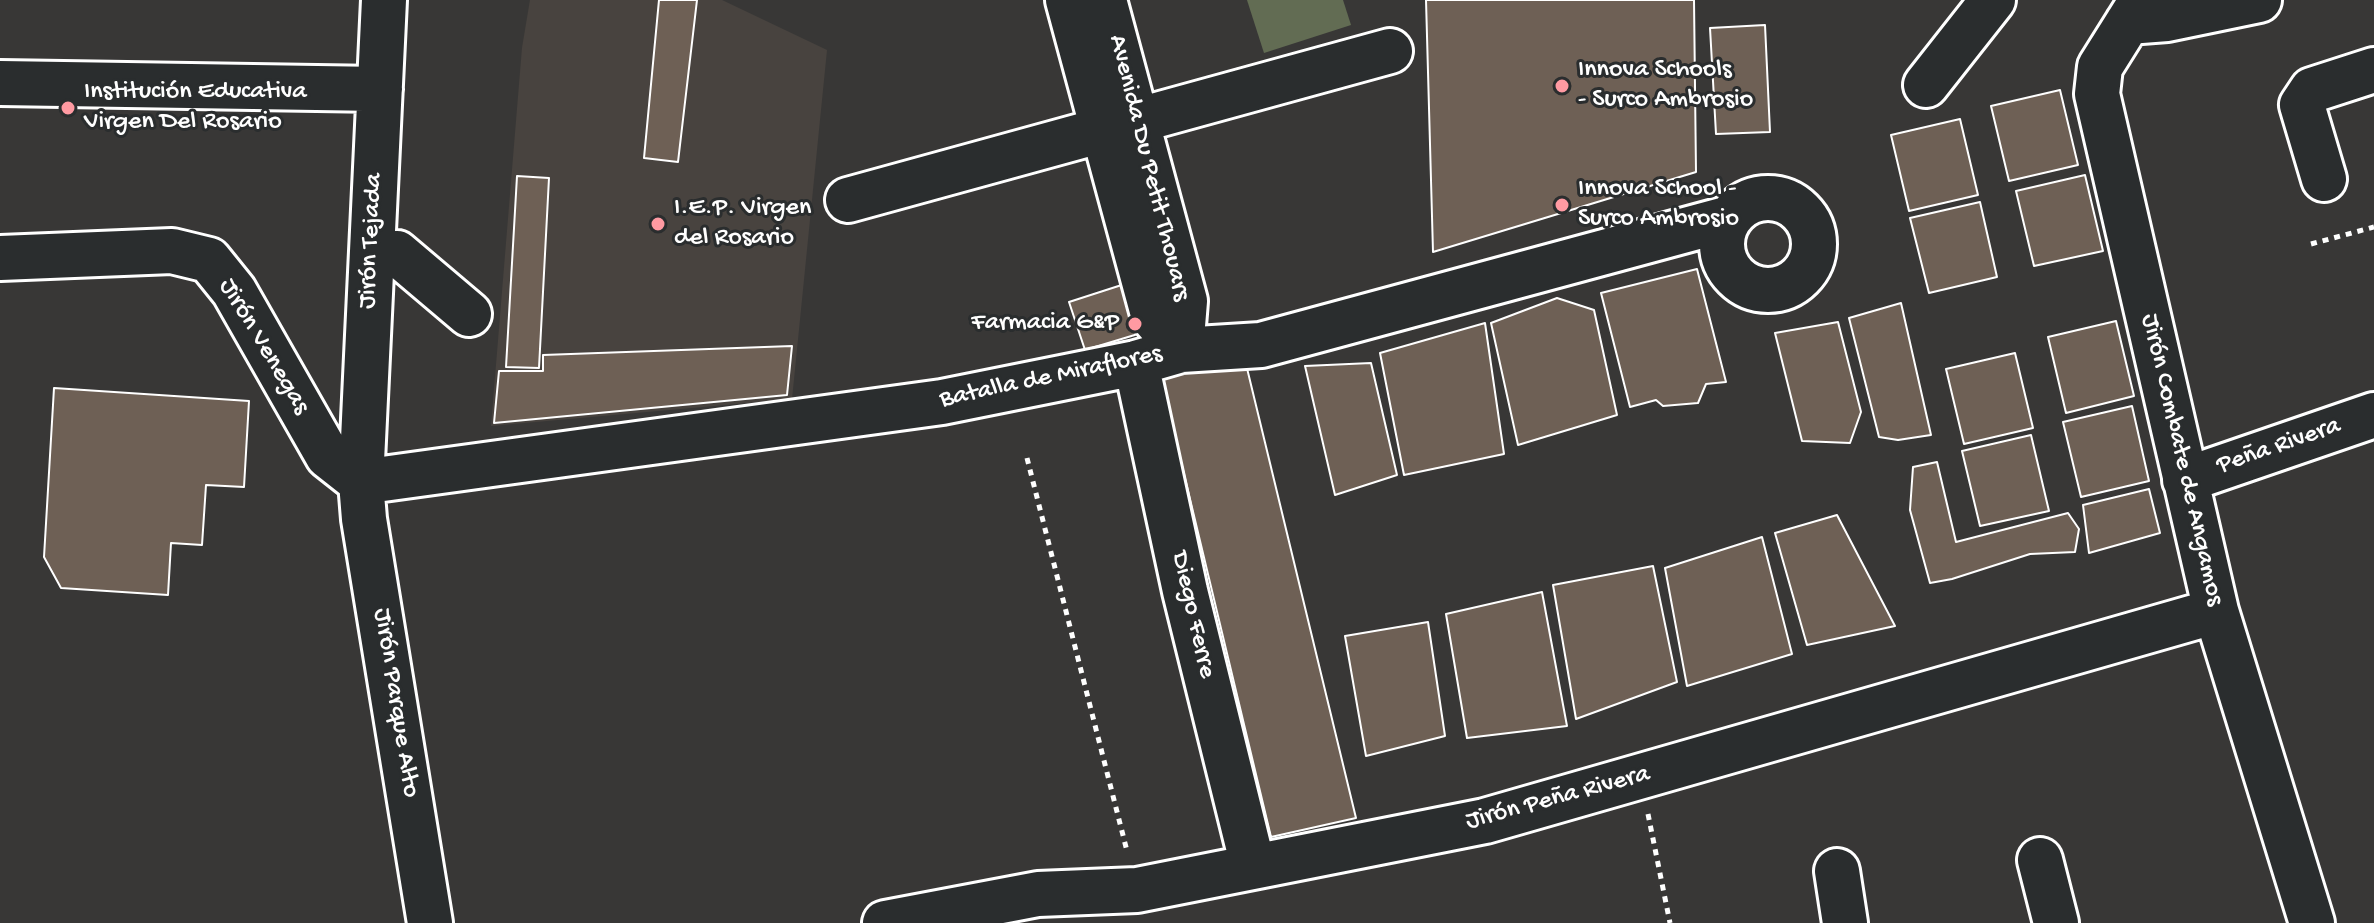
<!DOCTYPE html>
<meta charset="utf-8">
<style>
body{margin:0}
canvas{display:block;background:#383736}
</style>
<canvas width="2374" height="923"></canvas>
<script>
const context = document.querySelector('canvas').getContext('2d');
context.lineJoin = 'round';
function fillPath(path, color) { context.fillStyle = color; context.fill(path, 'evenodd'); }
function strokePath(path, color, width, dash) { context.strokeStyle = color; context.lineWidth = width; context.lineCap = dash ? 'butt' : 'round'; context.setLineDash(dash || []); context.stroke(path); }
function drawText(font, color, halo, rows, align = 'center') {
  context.font = font + ' "Gochi Hand",sans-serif'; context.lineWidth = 6; context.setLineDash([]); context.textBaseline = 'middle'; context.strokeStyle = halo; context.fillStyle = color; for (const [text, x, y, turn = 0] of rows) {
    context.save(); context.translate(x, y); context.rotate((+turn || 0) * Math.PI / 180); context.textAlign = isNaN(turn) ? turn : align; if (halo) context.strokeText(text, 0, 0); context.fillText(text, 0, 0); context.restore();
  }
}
fillPath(new Path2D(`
 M530 0H722L827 50 792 399 491 426 522 48Z`), '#48433f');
fillPath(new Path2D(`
 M1247 0H1343L1351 25 1264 53Z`), '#626c53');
const building = new Path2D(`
 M659 0H697L678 162 644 158Z
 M1426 0H1694L1696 172 1433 252Z
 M1765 25 1770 132 1716 134 1710 28Z
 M2060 90 2078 165 2009 181 1991 106Z
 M1960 119 1978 195 1909 211 1891 135Z
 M2085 175 2103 251 2034 266 2016 191Z
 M517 176 549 178 539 368 506 367Z
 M1980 202 1997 277 1929 293 1910 218Z
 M1697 269 1726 382 1706 384 1698 403 1663 406 1656 400 1630 407 1601 293Z
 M1134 281 1147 320 1138 334 1085 350 1069 302Z
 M1557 298 1594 310 1617 415 1518 445 1491 323Z
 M1901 303 1931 435 1898 440 1879 437 1849 318Z
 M2116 321 2134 396 2066 413 2048 337Z
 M1838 322 1861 412 1850 443 1802 441 1775 333Z
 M1485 323 1504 454 1404 475 1380 353Z
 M792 346 787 395 494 423 499 371H543V355Z
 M2015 353 2033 428 1964 444 1946 369Z
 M1245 360 1356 818 1271 837 1160 374Z
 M1371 363 1397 475 1335 495 1305 366Z
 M54 388 249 401 244 487 206 485 202 545 171 543 168 595 61 588 44 557Z
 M2132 406 2149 481 2081 497 2063 422Z
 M2031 435 2049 511 1980 526 1962 451Z
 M1937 462 1956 542 2068 513 2079 529 2075 552 2030 554 1952 579 1930 583 1910 510 1913 467Z
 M2149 489 2160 533 2089 553 2083 505Z
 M1837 515 1895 626 1807 645 1775 533Z
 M1762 537 1792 654 1687 686 1665 568Z
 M1653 566 1677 682 1576 719 1553 585Z
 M1542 592 1567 726 1467 738 1446 614Z
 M1428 622 1445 736 1366 756 1345 636Z`);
fillPath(building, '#6e6055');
strokePath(building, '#fff', 2);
const minor = new Path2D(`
 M384 0 361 482 364 519 430 923
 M1068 0 1154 318 1181 350
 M1104 0 1185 301 1181 350
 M2142 0 2100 67 2097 94 2216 611 2312 923
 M2128 22 2167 19 2259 0
 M0 83 380 89
 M1926 85 1993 0
 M2324 179 2302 105 2312 90 2374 70
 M1722 244a46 46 0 1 1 92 0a46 46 0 1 1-92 0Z
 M848 200 1390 51
 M372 253H397L469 314
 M0 258 172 251 209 260 234 291 328 456 361 482
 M1136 363 1185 591 1253 866
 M2185 480 2374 415
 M361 482 942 402 1136 363 1181 350 1261 345 1730 218
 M2040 860 2056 923
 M1837 871 1845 923
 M885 923 1038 894 1137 890 1485 821 2216 611`);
strokePath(minor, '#fff', 50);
strokePath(new Path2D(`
 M2311 244 2374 227
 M1027 458 1127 851
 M1648 814 1670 923`), '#fff', 5, [6, 6]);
strokePath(minor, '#2a2d2e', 44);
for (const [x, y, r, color] of [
 [1562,86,8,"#ff9aa2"],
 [68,108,8,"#ff9aa2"],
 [1562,205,8,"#ff9aa2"],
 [658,224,8,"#ff9aa2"],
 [1135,324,8,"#ff9aa2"]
]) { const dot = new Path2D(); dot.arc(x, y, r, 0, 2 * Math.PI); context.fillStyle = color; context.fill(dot); strokePath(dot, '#2a2d2e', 3); }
drawText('26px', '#fff', '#2a2d2e', [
 ["Innova Schools",1578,71],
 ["- Surco Ambrosio",1578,101],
 ["Institución Educativa",84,93],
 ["Virgen Del Rosario",84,123],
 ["Innova School -",1578,190],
 ["Surco Ambrosio",1578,220],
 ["I.E.P. Virgen",674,209],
 ["del Rosario",674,239],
 ["Farmacia G&P",1119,324,"right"]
], 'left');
drawText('26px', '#fff', '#2a2d2e', [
 ["Avenida Du Petit Thouars",1148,168,76],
 ["Jirón Tejada",372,241,-87],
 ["Jirón Venegas",263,347,59],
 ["Batalla de Miraflores",1051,378,-12],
 ["Peña Rivera",2279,447,-19],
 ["Jirón Combate de Angamos",2181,460,77],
 ["Diego Ferre",1192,615,77],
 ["Jirón Parque Alto",395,703,81],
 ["Jirón Peña Rivera",1558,799,-15]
]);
</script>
